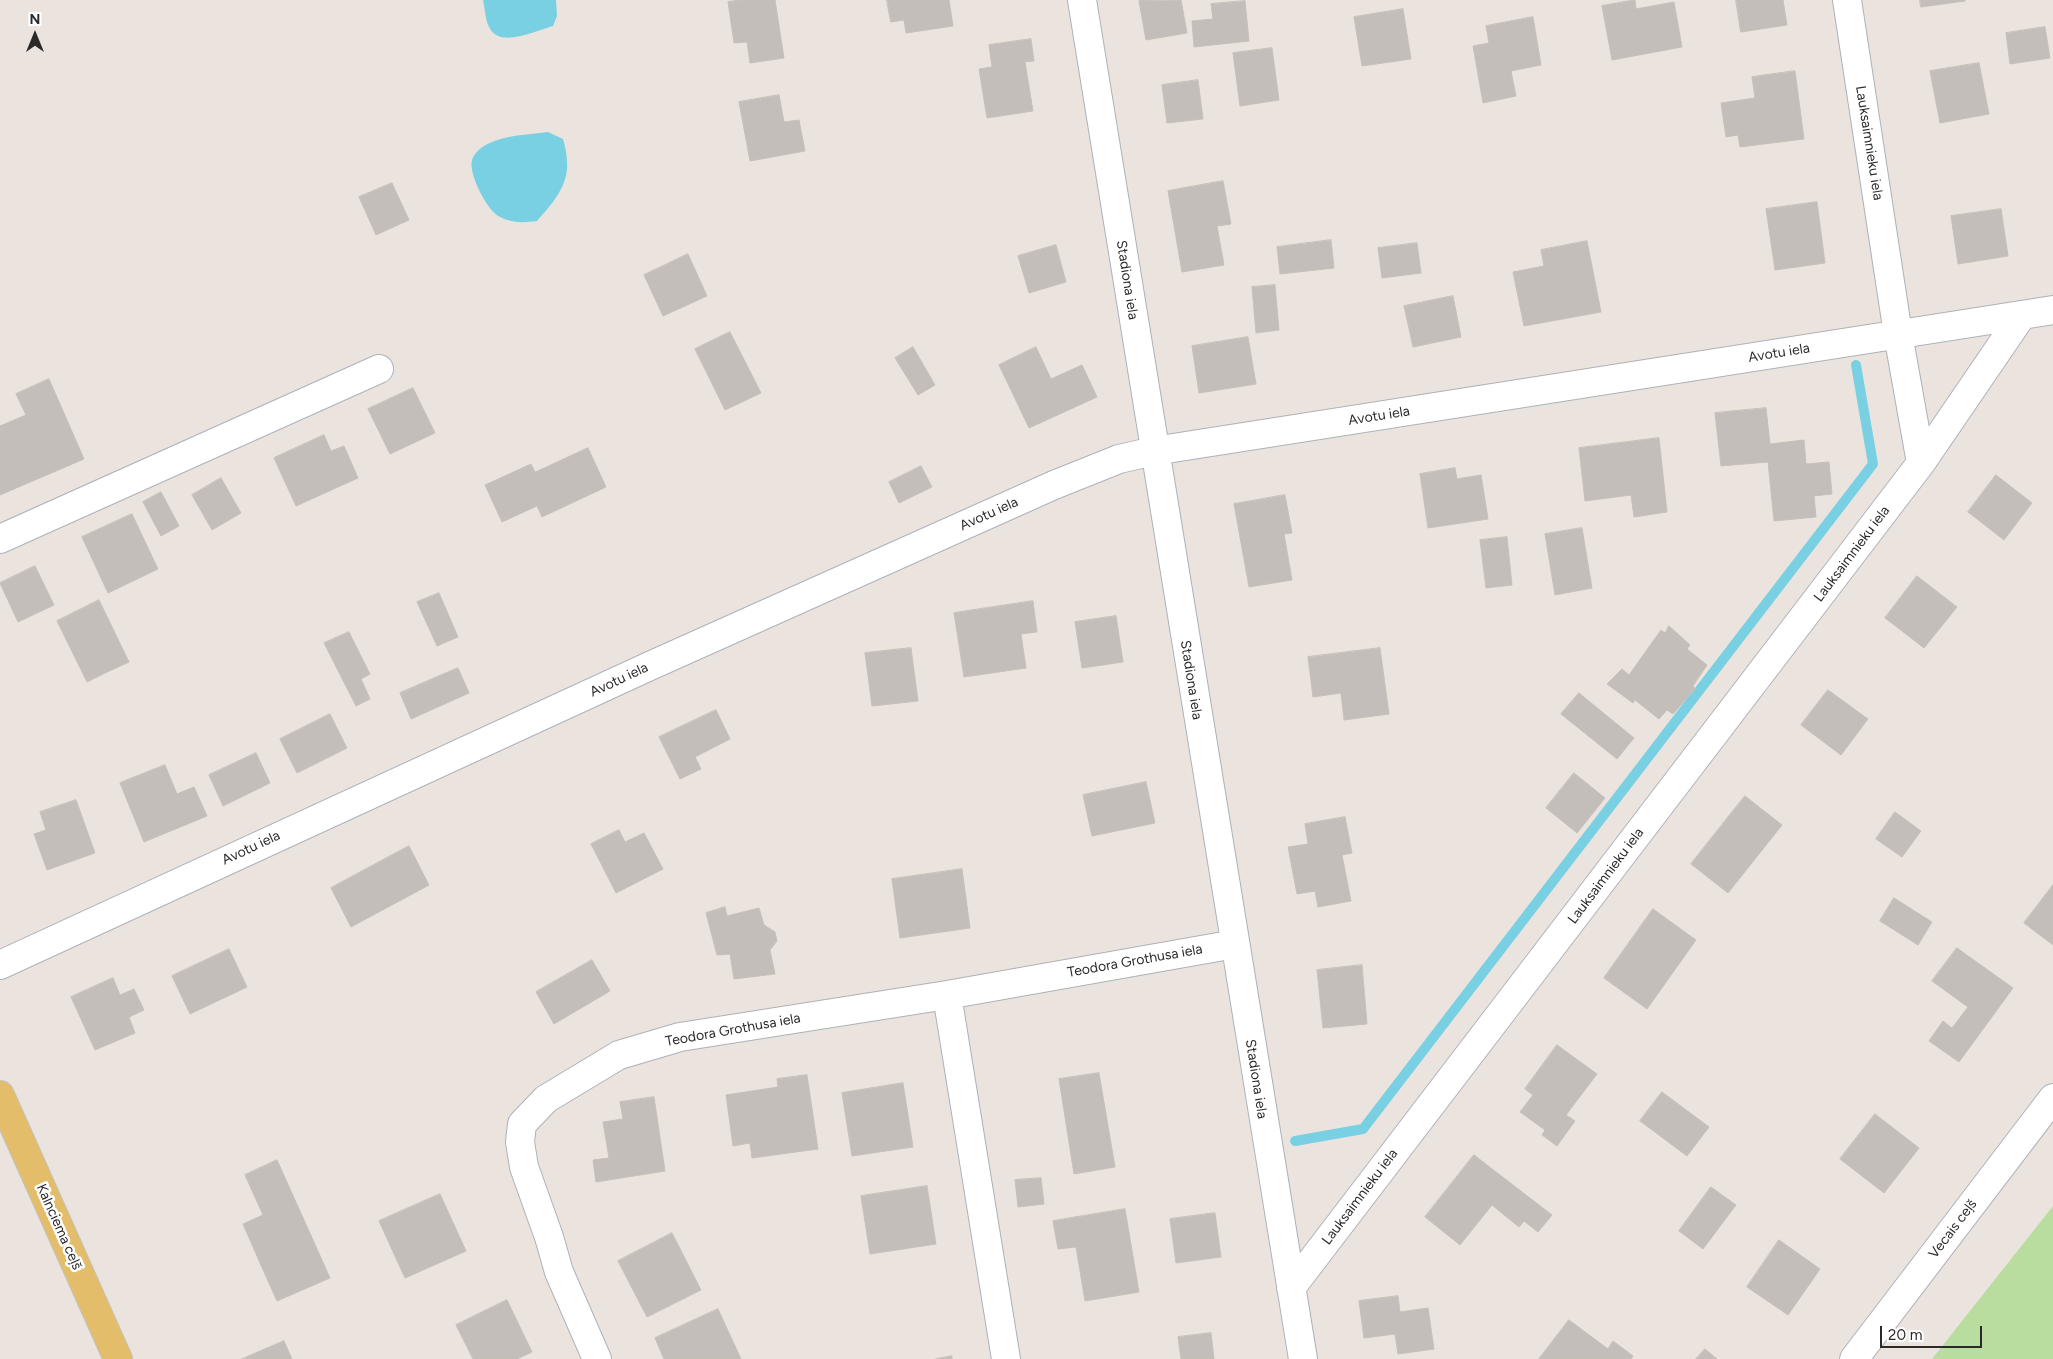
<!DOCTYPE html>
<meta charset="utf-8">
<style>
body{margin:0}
#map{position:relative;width:2053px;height:1359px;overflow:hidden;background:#ebe4de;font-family:Figtree,sans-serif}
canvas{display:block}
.north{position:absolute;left:10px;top:10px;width:50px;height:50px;-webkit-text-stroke:4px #fff;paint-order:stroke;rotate:0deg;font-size:14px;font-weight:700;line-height:20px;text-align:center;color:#2a2a2a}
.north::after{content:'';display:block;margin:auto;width:18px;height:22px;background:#2a2a2a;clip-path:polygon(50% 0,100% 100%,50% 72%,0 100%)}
.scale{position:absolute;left:1880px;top:1326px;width:102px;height:22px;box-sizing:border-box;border:2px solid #2a2a2a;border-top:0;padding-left:6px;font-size:15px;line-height:18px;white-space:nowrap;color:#2a2a2a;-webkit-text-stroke:4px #fff;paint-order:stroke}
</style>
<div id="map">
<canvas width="2053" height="1359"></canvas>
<div class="north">N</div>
<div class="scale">20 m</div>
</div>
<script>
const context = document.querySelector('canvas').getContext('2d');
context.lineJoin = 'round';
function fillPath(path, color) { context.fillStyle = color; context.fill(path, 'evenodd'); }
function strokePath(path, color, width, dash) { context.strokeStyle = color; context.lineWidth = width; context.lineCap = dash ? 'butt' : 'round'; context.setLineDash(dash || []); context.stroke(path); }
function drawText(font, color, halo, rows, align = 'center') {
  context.font = font + ' Figtree,sans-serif'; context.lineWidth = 5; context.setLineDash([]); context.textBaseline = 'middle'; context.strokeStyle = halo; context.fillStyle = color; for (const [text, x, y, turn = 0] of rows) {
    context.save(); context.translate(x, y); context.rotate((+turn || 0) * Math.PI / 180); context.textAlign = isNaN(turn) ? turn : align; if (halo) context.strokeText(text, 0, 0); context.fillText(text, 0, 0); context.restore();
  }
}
fillPath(new Path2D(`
 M2053 1206V1359H1932Z`), '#b9dc9f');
fillPath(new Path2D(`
 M483 0H556L557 16 553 26C535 31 499 49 489 27 485 19 485 8 483 0Z
 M548 132 563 139C565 146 567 155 567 162 569 186 551 205 537 221 523 223 512 223 500 217 487 211 468 173 472 160 473 156 478 150 481 148 499 135 526 135 548 132Z`), '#7ad0e3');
strokePath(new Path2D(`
 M1295 1141 1363 1129 1873 464 1856 365`), '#7ad0e3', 10);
const building = new Path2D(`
 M740 0H775L784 58 750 63 747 42 734 43 728 2Z
 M887 0H949L953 26 906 33 904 20 891 22Z
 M1181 0 1187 33 1146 40 1139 1Z
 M1635 0 1636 9 1674 2 1682 47 1612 60 1602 6Z
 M1736 0H1783L1787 25 1741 32Z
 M1920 0H1965V1L1921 7Z
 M1245 1 1249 41 1194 47 1192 21 1213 19 1211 4Z
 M1403 9 1411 59 1362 66 1354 17Z
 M1533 17 1541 65 1511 71 1516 96 1483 103 1473 46 1489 43 1486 26Z
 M2045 27 2050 58 2010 64 2006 33Z
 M1031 39 1034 61 1025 62 1033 111 987 118 979 69 992 67 989 45Z
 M1272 48 1279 100 1240 106 1233 53Z
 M1979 63 1989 114 1940 123 1930 71Z
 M1795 71 1804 139 1740 147 1738 135 1726 137 1721 103 1755 98 1752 77Z
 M1198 80 1203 119 1167 123 1162 85Z
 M779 95 784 122 799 120 805 151 750 161 739 102Z
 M1223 181 1231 224 1217 226 1224 265 1182 272 1168 191Z
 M392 183 409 220 376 235 359 197Z
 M1817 202 1825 263 1775 270 1766 209Z
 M2001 209 2008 256 1958 264 1951 216Z
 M1331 240 1334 268 1280 274 1277 247Z
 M1587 241 1601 312 1524 326 1513 272 1544 266 1541 250Z
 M1417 243 1421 273 1382 278 1378 248Z
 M1056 245 1066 282 1029 293 1018 256Z
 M688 254 707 296 663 316 644 275Z
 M1275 285 1279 330 1256 333 1252 287Z
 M1453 296 1461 337 1413 347 1404 306Z
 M730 332 761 393 725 410 695 349Z
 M1248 337 1256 384 1199 393 1192 346Z
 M913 347 935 385 918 395 895 358Z
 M1036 347 1051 379 1082 365 1097 397 1029 428 999 365Z
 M49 379 84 459 0 495V426L26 415 16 394Z
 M413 388 435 433 390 454 368 409Z
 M1766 408 1770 444 1804 440 1806 464 1829 462 1832 494 1814 496 1816 517 1774 521 1768 462 1721 466 1715 413Z
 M324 435 331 451 344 446 358 478 296 506 274 458Z
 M1659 438 1667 512 1634 517 1631 495 1585 501 1579 448Z
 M588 448 606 487 542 517 537 506 502 522 485 485 531 464 535 472Z
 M921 466 932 487 899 503 889 482Z
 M1455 468 1457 479 1481 475 1488 519 1428 528 1420 474Z
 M1996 475 2032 503 2004 540 1968 512Z
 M221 478 241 513 212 530 192 495Z
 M161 492 179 526 161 536 143 502Z
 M1285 495 1292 533 1284 534 1292 580 1249 587 1234 504Z
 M132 514 158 569 108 593 82 537Z
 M1582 528 1592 588 1555 595 1545 534Z
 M1507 537 1512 585 1486 588 1480 540Z
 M35 566 54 605 18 622 0 583Z
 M1917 576 1957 607 1924 648 1885 618Z
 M439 593 458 637 437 646 417 602Z
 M99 600 129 662 107 672 77 611Z
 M1033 601 1037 632 1021 634 1026 668 964 677 954 613Z
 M77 611 107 672 87 682 57 621Z
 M1116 616 1123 662 1082 668 1075 622Z
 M1669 626 1690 645 1687 649 1707 665 1693 686 1695 689 1673 714 1667 710 1659 719 1635 700 1633 703 1607 684 1622 669 1629 675 1661 630 1665 633Z
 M349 632 370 674 361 679 370 699 356 706 324 643Z
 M911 648 918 701 872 706 865 653Z
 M1380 648 1389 714 1344 720 1341 693 1313 697 1308 657Z
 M458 668 469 693 411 719 400 693Z
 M1828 690 1868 719 1841 755 1801 725Z
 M1579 693 1634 738 1617 759 1561 714Z
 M716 710 730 739 695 757 701 769 680 779 659 737Z
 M330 714 347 748 297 773 280 739Z
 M256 753 270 783 223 806 209 775Z
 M165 765 177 794 194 787 207 816 144 842 120 783Z
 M1574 773 1605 798 1577 833 1546 808Z
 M1146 782 1155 823 1092 836 1083 795Z
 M1745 796 1782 825 1728 893 1691 864Z
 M76 800 95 853 47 870 34 834 46 830 40 812Z
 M1895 812 1921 831 1902 857 1876 839Z
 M1345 817 1352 853 1342 855 1351 901 1318 907 1315 891 1297 894 1288 847 1308 844 1305 824Z
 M619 830 625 842 644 833 663 869 616 893 591 844Z
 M409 846 429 885 351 927 331 888Z
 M962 869 970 928 900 938 892 879Z
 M2053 885V945L2024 923Z
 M1894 898 1932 922 1918 945 1880 921Z
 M725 907 727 916 759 908 764 925 775 932 777 941 770 950 775 974 734 979 730 954 717 955 706 913Z
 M1653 909 1696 940 1647 1009 1604 978Z
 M1957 948 2013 988 1959 1062 1929 1041 1943 1021 1952 1028 1968 1007 1932 981Z
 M229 949 247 987 190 1014 172 976Z
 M592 960 610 991 554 1024 536 992Z
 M1362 965 1367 1024 1323 1028 1317 970Z
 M113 978 120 995 134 989 144 1010 129 1017 135 1033 95 1050 71 997Z
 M1557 1045 1597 1074 1566 1115 1575 1121 1557 1146 1542 1135 1545 1130 1520 1112 1533 1095 1525 1089Z
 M1099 1073 1115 1167 1074 1174 1059 1079Z
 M807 1075 818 1149 752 1158 750 1143 733 1146 726 1095 778 1087 777 1079Z
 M903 1083 913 1147 852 1156 842 1093Z
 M1662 1092 1709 1127 1687 1156 1640 1121Z
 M654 1097 665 1171 596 1182 593 1160 609 1158 603 1122 623 1119 620 1102Z
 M1875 1114 1919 1148 1884 1193 1840 1159Z
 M1474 1155 1552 1215 1538 1232 1524 1221 1519 1227 1492 1205 1460 1245 1425 1217Z
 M277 1160 313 1240 260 1263 243 1224 263 1215 245 1175Z
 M1041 1178 1044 1204 1018 1207 1015 1180Z
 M927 1186 936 1244 870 1254 861 1196Z
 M1711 1187 1736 1205 1703 1249 1679 1231Z
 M440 1194 466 1251 405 1278 379 1221Z
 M1125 1209 1139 1292 1085 1301 1076 1247 1058 1249 1053 1221Z
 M1215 1213 1221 1257 1176 1263 1170 1219Z
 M672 1233 701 1290 647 1317 618 1261Z
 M313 1240 330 1278 277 1301 260 1263Z
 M1779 1240 1820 1269 1788 1315 1747 1287Z
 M1398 1296 1400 1312 1428 1308 1434 1349 1398 1354 1395 1334 1364 1338 1359 1301Z
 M507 1300 532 1352 517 1359H473L456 1325Z
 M718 1309 741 1359H664L655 1338Z
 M1569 1320 1608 1349 1613 1341 1633 1356 1631 1359H1539Z
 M1211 1333 1214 1359H1181L1178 1337Z
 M284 1341 292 1359H242Z
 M1705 1349 1717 1359H1696Z
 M952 1356V1359H936Z`);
fillPath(building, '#c3beba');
strokePath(building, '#c6c0b7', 1);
const minor = new Path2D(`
 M1082 0 1303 1359
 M1847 0 1898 334 1921 463
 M0 539 379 369
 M0 965 652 665 1054 485 1119 459 1154 451 2053 310
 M947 995 1006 1359
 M1291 1288 1921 463 2022 315
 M597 1359 559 1272 549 1237 524 1167 520 1142 522 1124 546 1099 619 1055 680 1037 947 995 1235 944
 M1854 1359 2053 1098`);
const major = new Path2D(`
 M0 1095 118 1359`);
strokePath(minor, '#aeb1b9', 30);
strokePath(major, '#c3c3c3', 30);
strokePath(minor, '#fff', 28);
strokePath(major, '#e3bd6a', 28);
drawText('14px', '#2a2a2a', '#fff', [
 ["Lauksaimnieku iela",1869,143,81],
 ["Stadiona iela",1127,280,81],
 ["Avotu iela",1779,353,-9],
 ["Avotu iela",1379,416,-9],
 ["Avotu iela",989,514,-24],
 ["Lauksaimnieku iela",1852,554,-53],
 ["Avotu iela",619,680,-25],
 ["Stadiona iela",1191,680,81],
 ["Avotu iela",251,848,-25],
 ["Lauksaimnieku iela",1606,876,-53],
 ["Teodora Grothusa iela",1135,961,-10],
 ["Teodora Grothusa iela",733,1030,-10],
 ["Stadiona iela",1256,1079,81],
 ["Lauksaimnieku iela",1360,1197,-53],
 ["Kalnciema ceļš",59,1227,66],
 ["Vecais ceļš",1953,1229,-53]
]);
</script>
